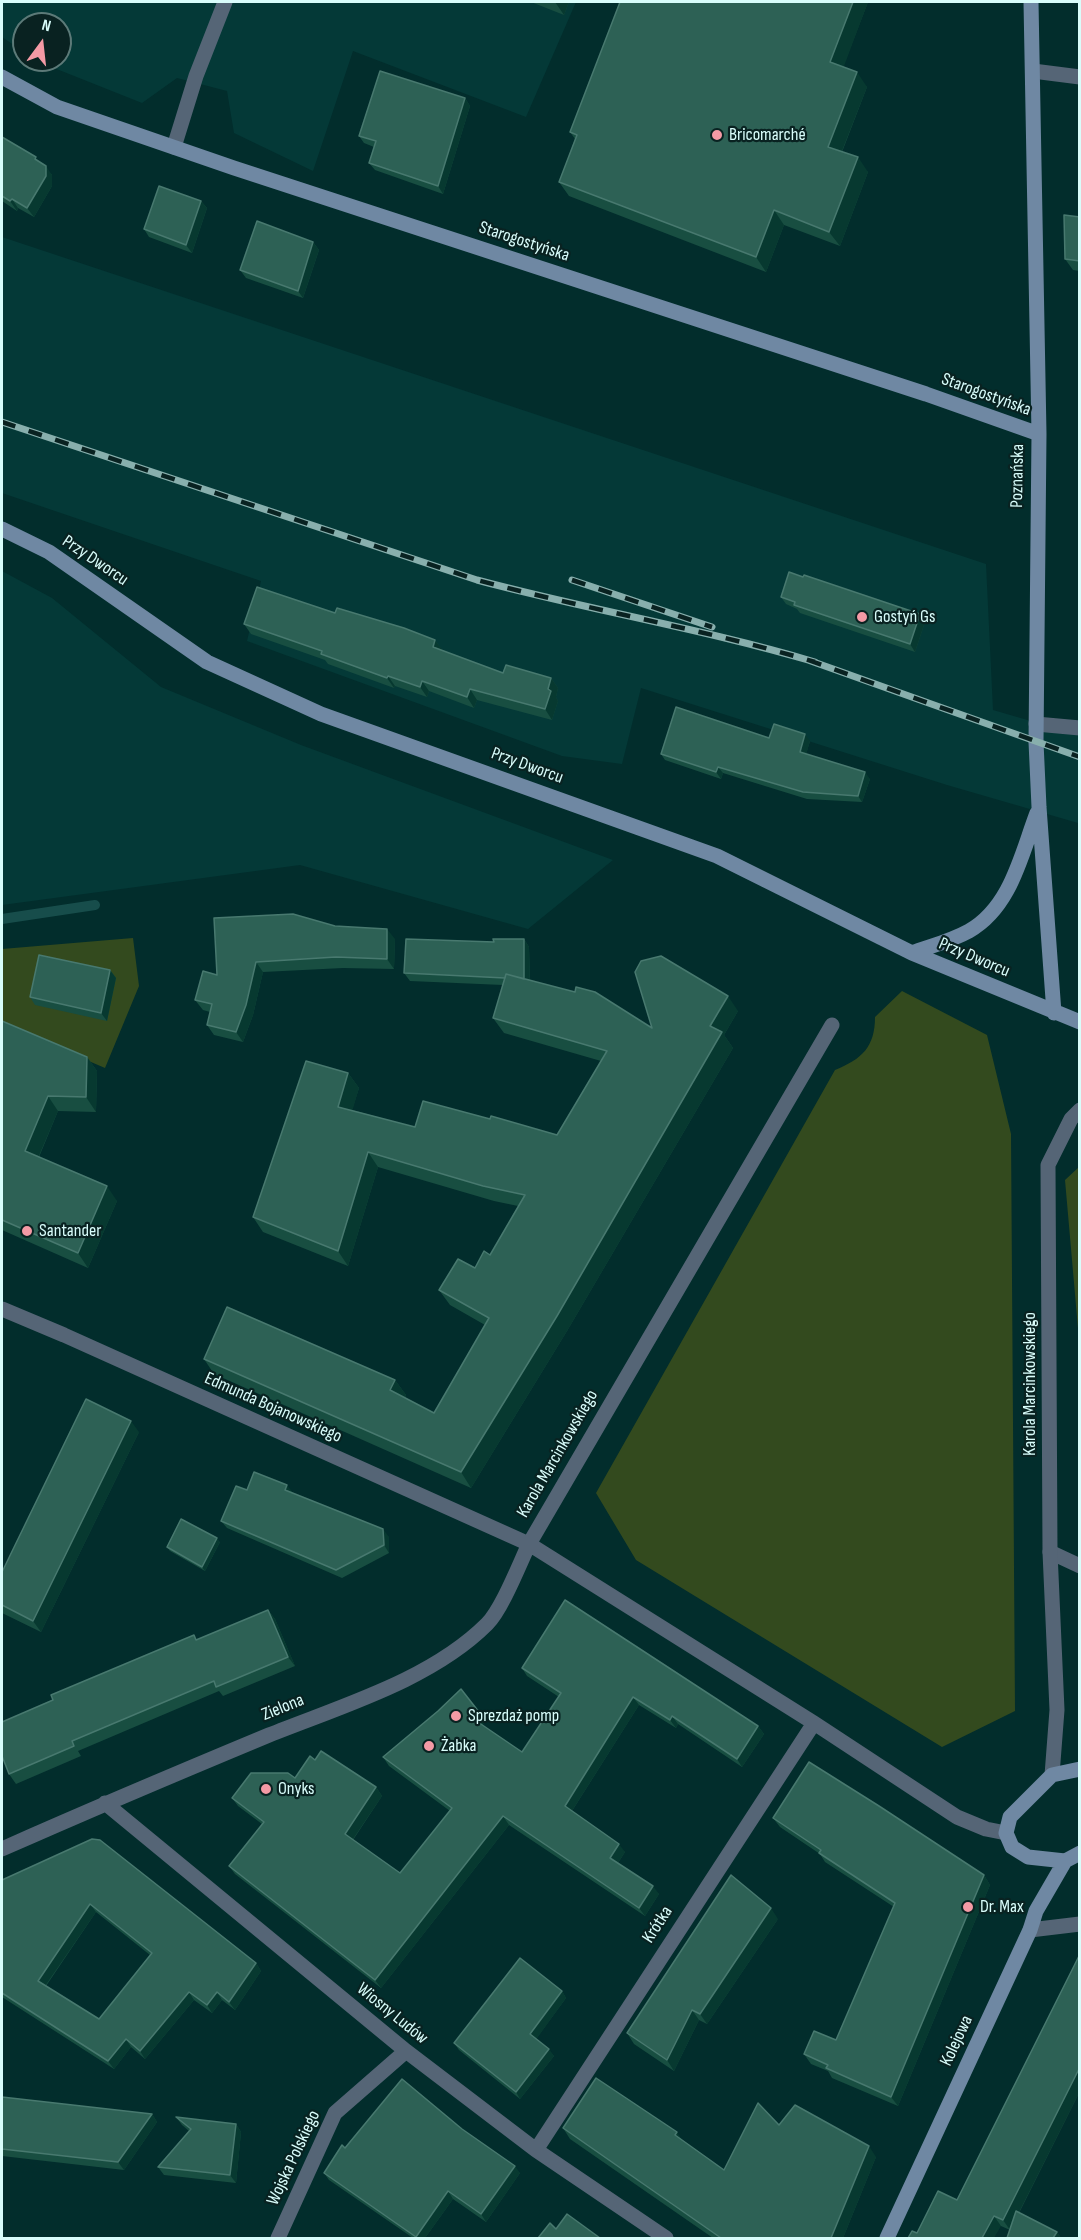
<!DOCTYPE html>
<meta charset="utf-8">
<style>
body{margin:0}
#map{position:relative;width:1081px;height:2240px;overflow:hidden;background:#022d2c;font-family:"Sofia Sans Condensed",sans-serif}
canvas{display:block}
.frame{position:absolute;inset:0;border:3px solid #d9fdfb;pointer-events:none}
.north{position:absolute;left:12px;top:12px;width:60px;height:60px;box-sizing:border-box;background:#092221;border:2px solid #5c7a78;border-radius:50%;rotate:15deg;font-size:16px;font-weight:700;line-height:24px;text-align:center;color:#d9fdfb}
.north::after{content:'';display:block;margin:auto;width:21px;height:27px;background:#f49aa5;clip-path:polygon(50% 0,100% 100%,50% 72%,0 100%)}
</style>
<div id="map">
<canvas width="1081" height="2240"></canvas>
<div class="frame"></div>
<div class="north">N</div>
</div>
<script>
const context = document.querySelector('canvas').getContext('2d');
context.lineJoin = 'round';
function fillPath(path, color) { context.fillStyle = color; context.fill(path, 'evenodd'); }
function strokePath(path, color, width, dash) { context.strokeStyle = color; context.lineWidth = width; context.lineCap = dash ? 'butt' : 'round'; context.setLineDash(dash || []); context.stroke(path); }
function drawText(font, color, halo, rows, align = 'center') {
  context.font = font + ' "Sofia Sans Condensed",sans-serif'; context.lineWidth = 4.5; context.setLineDash([]); context.textBaseline = 'middle'; context.strokeStyle = halo; context.fillStyle = color; for (const [text, x, y, turn = 0] of rows) {
    context.save(); context.translate(x, y); context.rotate((+turn || 0) * Math.PI / 180); context.textAlign = isNaN(turn) ? turn : align; if (halo) context.strokeText(text, 0, 0); context.fillText(text, 0, 0); context.restore();
  }
}
fillPath(new Path2D(`
 M2 2H576L526 117 353 51 313 171 234 133 227 91 177 78 142 103 44 64 37 60H60V24H24V52L2 37Z
 M2 237 986 564 993 710 1079 735V844L1078 823 947 785 641 688 622 764 562 756 247 641 261 581 2 493Z
 M2 571 52 598 161 687 301 745 613 860 528 929 300 865 2 905Z`), '#043937');
fillPath(new Path2D(`
 M133 938 139 986 105 1068 2 1024V949Z
 M902 991 987 1035 1011 1134 1015 1711 942 1747 636 1560 596 1493 835 1070C862 1059 875 1047 875 1017Z
 M1079 1167V1340L1065 1180Z`), '#334a1e');
strokePath(new Path2D(`
 M2 919 95 905`), '#174d4b', 10);
strokePath(new Path2D(`
 M1033 71 1080 77
 M174 147 196 76 225 2
 M1050 1552 1080 1566
 M1030 1930 1080 1924`), '#556576', 15);
strokePath(new Path2D(`
 M1036 724 1080 728
 M2 1309 64 1335 529 1544 814 1723 957 1817 986 1829 1006 1833
 M1052 1775 1057 1710 1050 1552 1048 1165 1071 1119 1080 1110
 M105 1803 406 2051 536 2150 666 2238
 M2 1849C90 1810 180 1772 269 1735 341 1706 431 1680 487 1624 502 1609 519 1565 529 1544L832 1025
 M536 2150 814 1723
 M278 2238 335 2113 406 2051`), '#556576', 15);
strokePath(new Path2D(`
 M1031 2 1039 434 1036 742 1039 807 1054 1013
 M2 77 57 107 234 168 926 394 1039 434
 M2 529 49 552 207 662 321 714 717 856 912 953 1080 1022
 M912 953C931 946 951 941 969 931 1011 907 1021 855 1037 813
 M1080 1769 1052 1775 1010 1817 1006 1833 1012 1847 1028 1857 1065 1861 1080 1853
 M887 2238 1030 1930 1036 1911 1065 1861`), '#6f88a3', 15);
const rail = new Path2D(`
 M2 422 477 580C589 610 704 629 815 662
 M572 580 712 627
 M808 660 1080 757`);
strokePath(rail, '#88afad', 7);
strokePath(rail, '#092221', 4.5, [14]);
fillPath(new Path2D(`
 M531 2H569L564 15Z
 M868 2 843 67 867 87 842 152 868 172 840 246 784 225 766 272 569 196 559 182 575 139 570 132Z
 M465 98 470 106 443 194 375 170 369 163 374 147 364 143 359 136Z
 M2 137 40 162 52 175V186L34 217 18 208 17 211 2 201Z
 M201 201 207 208 192 253 149 237 144 229Z
 M1080 217V271L1073 270 1065 259Z
 M313 242 319 250 303 298 246 278 240 270Z
 M781 597 920 614 925 622 915 652 800 613 797 609 786 604Z
 M335 613 435 640 442 650 503 673 551 678 558 688 556 697 558 701 552 720 477 700 474 708 429 691 427 697 395 686 394 688 328 664 325 660 251 634 244 624Z
 M769 738 810 741 806 754 870 779 862 802 807 799 723 773 721 779 665 760 661 754Z
 M335 926 395 939 394 969 343 968 263 972 253 1015 243 1042 214 1035 207 1025 210 1012 203 1010 195 1000 217 975Z
 M524 939 529 947 530 980 652 1028 738 1011 724 1035 733 1048 567 1331 471 1488 214 1374 204 1359 395 1380 406 1395 405 1398 434 1413 485 1325 450 1305 439 1290 475 1268 490 1255 518 1206 494 1201 378 1167 348 1266 263 1232 253 1217 348 1073 359 1088 352 1110 415 1127 490 1119 557 1135 601 1061 504 1033 493 1018 503 985 410 981 404 973 494 942Z
 M110 970 116 978 107 1021 35 1005 30 997Z
 M2 1021 87 1057 97 1071 96 1112 58 1111 39 1157 117 1201 88 1268 2 1230Z
 M139 1432 41 1632 2 1613V1572Z
 M247 1490 293 1493 389 1537V1553L342 1578 227 1528 221 1521Z
 M220 1542 205 1571 170 1551 167 1547Z
 M268 1610 275 1619 295 1666 223 1696 219 1691 78 1751 81 1756 16 1784 9 1774 197 1640Z
 M522 1668 758 1726 764 1734 742 1767 678 1724 676 1728 639 1705 572 1811 625 1852 618 1863 659 1894 645 1916 509 1825 381 1988 235 1874 229 1866 262 1824 238 1806 232 1798 295 1778 315 1760 376 1787 382 1796 353 1840 400 1873 450 1811 389 1766 383 1757 479 1712 485 1721 482 1725 522 1752 559 1697 527 1676Z
 M773 1818 984 1875 990 1885 898 2106 832 2078 828 2071 811 2064 804 2054 836 2040 894 1907 825 1862 820 1854 780 1827Z
 M92 1839 256 1963 261 1971 235 2010 222 2000 212 2013 194 2000 145 2059 131 2047 114 2069 2 1997V1880ZM96 1912 150 1955 99 2019 46 1986Z
 M778 1919 707 2024 699 2020 674 2071 634 2044 627 2033Z
 M1080 1954V2091L1019 2213 1057 2232 1061 2238H1007L1010 2230 1001 2226 917 2233 957 2200Z
 M562 1991 566 1998 536 2039 554 2056 520 2099 459 2050 454 2043Z
 M2 2097 152 2114 157 2122 124 2170 2 2156Z
 M176 2117 236 2124 241 2132 236 2183 164 2175 158 2167 189 2131 182 2125Z
 M779 2125 876 2157 843 2238H713L570 2139 563 2128 683 2141 724 2170Z
 M462 2129 520 2173 486 2222 453 2199 425 2238H413L329 2180 324 2173 345 2148Z`), '#184e41');
fillPath(new Path2D(`
 M555 2H569L564 15Z
 M853 2H868L840 77 830 62Z
 M857 72 867 87 838 161 828 147Z
 M465 98 470 106 443 194 438 186Z
 M858 157 868 172 840 246 829 232Z
 M46 166 52 175V186L34 217 27 208Z
 M12 199 18 208 17 211 10 201Z
 M201 201 207 208 192 253 186 245Z
 M774 210 784 225 766 272 756 257Z
 M313 242 319 250 303 298 298 291Z
 M2 578 4 581 2 589Z
 M920 614 925 622 915 652 910 644Z
 M435 640 443 651 433 647Z
 M388 676 395 686 394 688 387 678Z
 M551 678 558 688 556 697 558 701 552 720 545 709 548 689Z
 M422 681 429 691 427 697 420 687Z
 M470 689 477 700 474 708 467 697Z
 M805 734 810 741 805 759 800 752Z
 M718 767 723 773 721 779 716 772Z
 M865 772 870 779 862 802 858 796Z
 M387 929 395 939 394 969 387 959Z
 M524 939 529 947 530 986 524 979Z
 M256 962 263 972 253 1015 243 1042 236 1032Z
 M110 970 116 978 107 1021 101 1013Z
 M728 996 738 1011 724 1035 733 1048 567 1331 471 1488 461 1472Z
 M87 1057 97 1071 96 1112 86 1097Z
 M348 1073 359 1088 349 1122 338 1107Z
 M48 1096 58 1111 35 1165 25 1151Z
 M368 1152 378 1167 348 1266 338 1251Z
 M107 1186 117 1201 88 1268 78 1253Z
 M395 1380 406 1395 401 1406 390 1390Z
 M131 1421 139 1432 41 1632 33 1621Z
 M287 1485 293 1493 285 1490Z
 M383 1529 389 1537V1553L384 1545Z
 M217 1538 220 1542 205 1571 202 1567Z
 M268 1610 275 1619 295 1666 288 1657Z
 M633 1697 639 1705 570 1814 565 1806Z
 M479 1712 485 1721 481 1729 475 1720Z
 M672 1716 678 1724 676 1728 670 1720Z
 M758 1726 764 1734 742 1767 737 1759Z
 M376 1787 382 1796 351 1842 345 1834Z
 M503 1816 509 1825 381 1988 375 1980Z
 M619 1844 625 1852 616 1866 610 1858Z
 M984 1875 990 1885 898 2106 891 2097Z
 M653 1886 659 1894 645 1916 639 1908Z
 M90 1904 96 1912 43 1989 38 1981Z
 M771 1908 778 1919 707 2024 700 2014Z
 M256 1963 261 1971 235 2010 229 2002Z
 M562 1991 566 1998 535 2041 530 2034Z
 M189 1992 194 2000 145 2059 140 2051Z
 M217 1992 222 2000 212 2013 207 2005Z
 M692 2010 699 2020 674 2071 667 2060Z
 M126 2039 131 2047 114 2069 108 2061Z
 M549 2049 554 2056 520 2099 516 2092Z
 M1080 2067V2091L1010 2230 1003 2220Z
 M152 2114 157 2122 124 2170 118 2162Z
 M236 2124 241 2132 236 2183 230 2175Z
 M677 2132 684 2143 675 2135Z
 M869 2146 876 2157 843 2238H831Z
 M515 2166 520 2173 486 2222 481 2214Z
 M448 2191 453 2199 425 2238H417L416 2237Z
 M994 2216 1001 2226 994 2238H982Z
 M1057 2232 1061 2238H1053Z`), '#073930');
const building = new Path2D(`
 M620 2H853L830 62 857 72 828 147 858 157 829 232 774 210 756 257 559 182 577 135 570 132Z
 M380 71 465 98 438 186 369 163 376 141 359 136Z
 M2 137 36 157 35 159 46 166V176L27 208 12 199 10 201 2 196Z
 M159 186 201 201 186 245 144 229Z
 M1064 215 1080 217V261L1065 259Z
 M257 221 313 242 298 291 240 270Z
 M789 572 803 577 804 575 920 614 910 644 794 605 795 602 781 597Z
 M257 587 335 613 337 608 404 628 435 640 433 647 503 673 506 665 551 678 548 689 551 691 545 709 470 689 467 697 422 681 420 687 388 676 387 678 321 654 322 651 244 624Z
 M676 707 769 738 774 724 805 734 800 752 865 772 858 796 803 792 718 767 716 772 661 754Z
 M293 914 335 926 387 929V959L336 957 256 962 246 1005 236 1032 207 1025 212 1004 195 1000 203 971 217 975 214 918Z
 M406 939 494 942 493 939H524V979L506 974 505 978 404 973Z
 M39 955 110 970 101 1013 30 997Z
 M661 956 728 996 710 1026 722 1032 557 1316 461 1472 204 1359 227 1307 395 1380 390 1390 434 1413 489 1318 439 1290 458 1259 475 1268 484 1251 490 1255 525 1195 483 1186 368 1152 338 1251 253 1217 306 1061 348 1073 338 1107 415 1127 423 1101 490 1119 491 1116 557 1135 607 1051 493 1018 506 974 575 992 576 987 595 992 652 1028 635 972 641 961Z
 M2 1021 87 1057 86 1097 48 1096 25 1151 107 1186 78 1253 2 1220Z
 M86 1399 131 1421 33 1621 2 1605V1572Z
 M254 1472 287 1485 285 1490 383 1529 384 1545 336 1570 221 1521 236 1486 247 1490Z
 M181 1519 217 1538 202 1567 167 1547Z
 M565 1600 758 1726 737 1759 672 1716 670 1720 633 1697 565 1806 619 1844 610 1858 653 1886 639 1908 503 1816 375 1980 229 1866 264 1822 232 1798 251 1773H288L295 1778 310 1756 315 1760 321 1751 376 1787 345 1834 400 1873 452 1808 383 1757 438 1711 461 1689 479 1712 475 1720 522 1752 561 1693 522 1668Z
 M268 1610 288 1657 216 1687 214 1681 72 1741 74 1746 9 1774 2 1756V1722L53 1700 51 1695 194 1635 196 1640Z
 M809 1762 879 1806 984 1875 891 2097 826 2068 828 2065 804 2054 814 2031 836 2040 895 1903 819 1853 821 1850 773 1818Z
 M92 1839 100 1840 256 1963 229 2002 217 1992 207 2005 189 1992 140 2051 126 2039 108 2061 2 1993V1880ZM90 1904 152 1953 99 2019 38 1981Z
 M731 1875 771 1908 700 2014 692 2010 667 2060 627 2033Z
 M1080 1954V2067L1003 2220 994 2216 982 2238H908L912 2231 917 2233 938 2191 957 2200Z
 M520 1958 562 1991 530 2034 549 2049 516 2092 454 2043Z
 M596 2078 677 2132 675 2135 724 2170 758 2103 779 2125 795 2105 869 2146 831 2238H721L563 2128Z
 M402 2079 462 2129 515 2166 481 2214 448 2191 416 2237 324 2173 342 2145 345 2148Z
 M2 2097 152 2114 118 2162 2 2149Z
 M176 2117 236 2124 230 2175 158 2167 191 2129Z
 M1016 2211 1057 2232 1053 2238H1007Z
 M567 2214 600 2238H538L550 2223 556 2229Z`);
fillPath(building, '#2d6155');
strokePath(building, '#48796f', 1.5);
for (const [x, y, r, color] of [
 [717,135,6,"#f49aa5"],
 [862,617,6,"#f49aa5"],
 [27,1231,6,"#f49aa5"],
 [456,1716,6,"#f49aa5"],
 [429,1746,6,"#f49aa5"],
 [266,1789,6,"#f49aa5"],
 [968,1907,6,"#f49aa5"]
]) { const dot = new Path2D(); dot.arc(x, y, r, 0, 2 * Math.PI); context.fillStyle = color; context.fill(dot); strokePath(dot, '#092221', 2); }
drawText('18px', '#d9fdfb', '#092221', [
 ["Bricomarché",729,135],
 ["Gostyń Gs",874,617],
 ["Santander",39,1231],
 ["Sprezdaż pomp",468,1716],
 ["Żabka",441,1746],
 ["Onyks",278,1789],
 ["Dr. Max",980,1907]
], 'left');
drawText('18px', '#d9fdfb', '#092221', [
 ["Starogostyńska",524,242,18],
 ["Starogostyńska",986,395,20],
 ["Poznańska",1018,476,-89],
 ["Przy Dworcu",95,561,34],
 ["Przy Dworcu",527,766,20],
 ["Przy Dworcu",974,958,23],
 ["Karola Marcinkowskiego",1030,1384,-90],
 ["Edmunda Bojanowskiego",273,1408,24],
 ["Karola Marcinkowskiego",558,1454,-60],
 ["Zielona",283,1708,-22],
 ["Krótka",658,1925,-57],
 ["Wiosny Ludów",392,2014,39],
 ["Kolejowa",957,2041,-65],
 ["Wojska Polskiego",294,2158,-65]
]);
</script>
